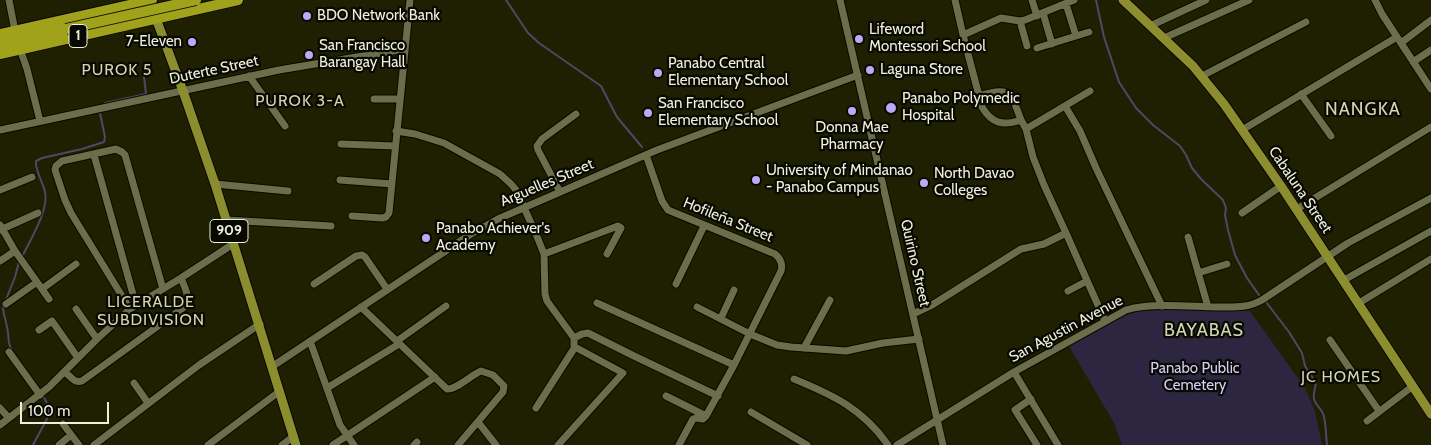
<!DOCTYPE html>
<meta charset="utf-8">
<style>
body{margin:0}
#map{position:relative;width:1431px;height:445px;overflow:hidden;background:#1f2001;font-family:Cabin,sans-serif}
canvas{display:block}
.scale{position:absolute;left:20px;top:402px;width:89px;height:22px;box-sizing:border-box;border:2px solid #eef0de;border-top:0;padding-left:6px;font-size:15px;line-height:18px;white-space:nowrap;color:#eef0de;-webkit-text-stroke:4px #080901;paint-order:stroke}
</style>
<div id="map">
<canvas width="1431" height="445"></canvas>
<div class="scale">100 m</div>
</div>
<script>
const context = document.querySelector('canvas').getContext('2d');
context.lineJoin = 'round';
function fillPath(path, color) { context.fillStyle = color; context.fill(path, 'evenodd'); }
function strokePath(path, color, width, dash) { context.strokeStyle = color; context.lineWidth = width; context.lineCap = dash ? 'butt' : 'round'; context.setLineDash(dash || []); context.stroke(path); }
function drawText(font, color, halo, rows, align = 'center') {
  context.font = font + ' Cabin,sans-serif'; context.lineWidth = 4.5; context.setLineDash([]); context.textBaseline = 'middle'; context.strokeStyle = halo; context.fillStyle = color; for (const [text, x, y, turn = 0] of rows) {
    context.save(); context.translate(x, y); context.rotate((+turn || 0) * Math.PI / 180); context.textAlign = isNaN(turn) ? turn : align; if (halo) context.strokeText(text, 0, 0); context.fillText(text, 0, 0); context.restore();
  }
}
fillPath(new Path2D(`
 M1166 310 1250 311 1305 388 1315 411 1322 445H1122L1114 423 1069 346 1124 316 1138 311Z`), '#2d2641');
strokePath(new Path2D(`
 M506 0 528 33 539 43 601 86 617 117 642 147
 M1096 0 1104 37 1119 82 1136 108 1153 125 1180 146 1186 155 1192 168 1201 179 1223 200 1226 208 1225 215 1228 230 1235 255 1247 278 1259 295
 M105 103 146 94 143 68
 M23 255C31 239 49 209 45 192 43 182 35 171 36 161L42 158 82 149 104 142 105 137 100 113
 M1266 302 1289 332 1302 353 1305 366 1316 383C1315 388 1313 395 1314 399 1316 406 1323 410 1324 417 1326 425 1326 436 1327 445
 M14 354C6 341 10 339 7 327 6 320 3 314 3 307L15 277 19 262
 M33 445 49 415V407L43 396`), '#4e4766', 2);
const minor = new Path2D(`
 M9 0 15 31
 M840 0 943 445
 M955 0 963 35 982 107C992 124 1003 126 1021 120L1026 129 1033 157 1044 185 1066 233 1105 321
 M1032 0 1037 16
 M1375 0 1382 14 1431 89
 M1066 4 1076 36
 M1043 13 1052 44
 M1020 21 1027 46
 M1150 26 1206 0
 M963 35 1001 18 1020 21 1025 20 1074 0
 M1164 38 1249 0
 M1401 43 1431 20
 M1037 48 1089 32
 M20 49 27 69 40 121
 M1413 62 1431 50
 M249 76 285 126
 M1202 76 1306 22
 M1301 94 1331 136
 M979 96C990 93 1003 88 1012 96L1021 120
 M374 99H400
 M1065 106 1080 131 1096 168 1162 306
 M1026 129 1090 91
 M0 130 279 70 405 49
 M1242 130 1397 37
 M396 131 415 134 444 143 500 174 511 184 516 190 536 234 544 254 545 294 547 301 574 338V345L575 347 623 373 558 445
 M341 144 395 146
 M94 155 136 305
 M646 155 662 201 668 210 775 254C781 259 783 264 781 271L734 365 706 416
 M340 180 392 184
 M215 184 288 191
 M0 190 32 177
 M560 192 538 150 537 146 542 139 576 114
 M1297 209 1431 127
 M1242 213 1281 186
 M352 216 382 218 386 217 389 213 410 0
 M226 220 331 226
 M0 225 15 251 49 299
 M0 230 38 213
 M1188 237 1208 307
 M544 254 618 226 621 228 607 254
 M0 261 15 251
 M1198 273 1227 264
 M1344 280 1431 231
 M314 284 356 256 362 255 365 257 387 289
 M676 284 704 226
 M42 289 76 264
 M1068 291 1087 281
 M597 303 734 365
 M1359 303 1431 259
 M6 304 37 282
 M361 307 447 389C456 390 471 375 481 371L493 375 504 386 503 392 458 445
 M697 307 750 334 777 345 791 347 846 351 883 343 919 339
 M76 309 97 339
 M130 309 71 213 65 200 55 170 56 166 62 161 116 149 122 152 125 155 163 289
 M913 314 932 305 1021 249 1044 244 1066 233
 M721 318 734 290
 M39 330 52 321 78 358
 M574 338 582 334 588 333 632 355 718 396
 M1330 340 1379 411
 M310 341 340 425 354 445
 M397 341 446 306
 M804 348 830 300
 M9 352 40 395
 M273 366 471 234 498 219 657 150 858 75
 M65 372C71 377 74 383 82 381L183 308C192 300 185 288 181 278
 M1014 372 1058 445
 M794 379C833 395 863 409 888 445
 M134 383 148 403
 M327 388 399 344
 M666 396 706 416
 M1031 399 1015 410 1037 445
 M0 408 9 418
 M536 408 575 347
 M751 412 807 445
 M1367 421 1413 386
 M478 422 496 445
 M63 424 79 445
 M0 425 49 387 97 339 130 309 181 278 233 244
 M59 445 71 435
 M94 445 199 365 260 324
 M208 445 280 391
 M282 445 294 436
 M333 445 435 377
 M414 445 417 442
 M679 445 693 419 696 418 703 419 706 416
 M897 445 1014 372 1126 310C1153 302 1192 307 1220 307 1235 307 1248 308 1262 300L1348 243 1431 198`);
const major = new Path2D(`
 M1123 0 1193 66 1224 104 1281 186 1431 414
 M154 13 183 91 215 184 296 445`);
const highway = new Path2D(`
 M0 34 152 0
 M0 44 66 29
 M0 54 238 0`);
strokePath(minor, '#090900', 9);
strokePath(major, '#090900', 11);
strokePath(highway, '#090900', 12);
strokePath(minor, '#6b6d4b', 7);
strokePath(major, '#8b8d2f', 9);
strokePath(highway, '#a0a21c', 10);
const highwayBridge = new Path2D(`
 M66 29 196 0`);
strokePath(highwayBridge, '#090900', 12, []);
strokePath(highwayBridge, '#a0a21c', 10);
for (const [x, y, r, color] of [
 [307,16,5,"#bbaaf6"],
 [859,39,5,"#bbaaf6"],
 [192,42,5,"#bbaaf6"],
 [309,55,5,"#bbaaf6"],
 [870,70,5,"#bbaaf6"],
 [658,73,5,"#bbaaf6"],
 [891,108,6,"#bbaaf6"],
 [852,111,5,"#bbaaf6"],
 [648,113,5,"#bbaaf6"],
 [756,180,5,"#bbaaf6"],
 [924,183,5,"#bbaaf6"],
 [426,238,5,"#bbaaf6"]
]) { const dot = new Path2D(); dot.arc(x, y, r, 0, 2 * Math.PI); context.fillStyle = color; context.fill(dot); strokePath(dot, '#080901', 2); }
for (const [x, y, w] of [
 [78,36,18],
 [229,231,38]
]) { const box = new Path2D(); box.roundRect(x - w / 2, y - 11.5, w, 23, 4); context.fillStyle = '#080901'; context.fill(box); strokePath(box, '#eef0de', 1); }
drawText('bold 14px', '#eef0de', null, [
 ["1",78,36],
 ["909",229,231]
]);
drawText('15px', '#eef0de', '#080901', [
 ["BDO Network Bank",317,16],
 ["Lifeword",869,30],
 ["Montessori School",869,47],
 ["7-Eleven",182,42,"right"],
 ["San Francisco",319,46],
 ["Barangay Hall",319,63],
 ["Panabo Central",668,64],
 ["Elementary School",668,81],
 ["Laguna Store",880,70],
 ["Panabo Polymedic",902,99],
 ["Hospital",902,116],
 ["San Francisco",658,104],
 ["Elementary School",658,121],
 ["Donna Mae",852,128,"center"],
 ["Pharmacy",852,145,"center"],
 ["University of Mindanao",766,171],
 ["- Panabo Campus",766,188],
 ["North Davao",934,174],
 ["Colleges",934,191],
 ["Panabo Achiever's",436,229],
 ["Academy",436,246]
], 'left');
drawText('15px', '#eef0de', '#080901', [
 ["Duterte Street",214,70,-12],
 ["Arguelles Street",547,183,-23],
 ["Cabaluna Street",1300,190,56],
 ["Hofileña Street",728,220,22],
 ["Quirino Street",915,263,77],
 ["San Agustin Avenue",1066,329,-28]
]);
drawText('15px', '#d7cdfc', '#080901', [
 ["Panabo Public",1195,369],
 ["Cemetery",1195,386]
]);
context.letterSpacing = '1px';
drawText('16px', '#d2d5b0', '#080901', [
 ["PUROK 5",117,70],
 ["PUROK 3-A",300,101],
 ["LICERALDE",151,302],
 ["SUBDIVISION",151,320],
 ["JC HOMES",1341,377]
]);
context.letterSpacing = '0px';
context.letterSpacing = '1px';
drawText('18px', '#d2d5b0', '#080901', [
 ["NANGKA",1363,110],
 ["BAYABAS",1204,331]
]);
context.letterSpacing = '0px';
</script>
